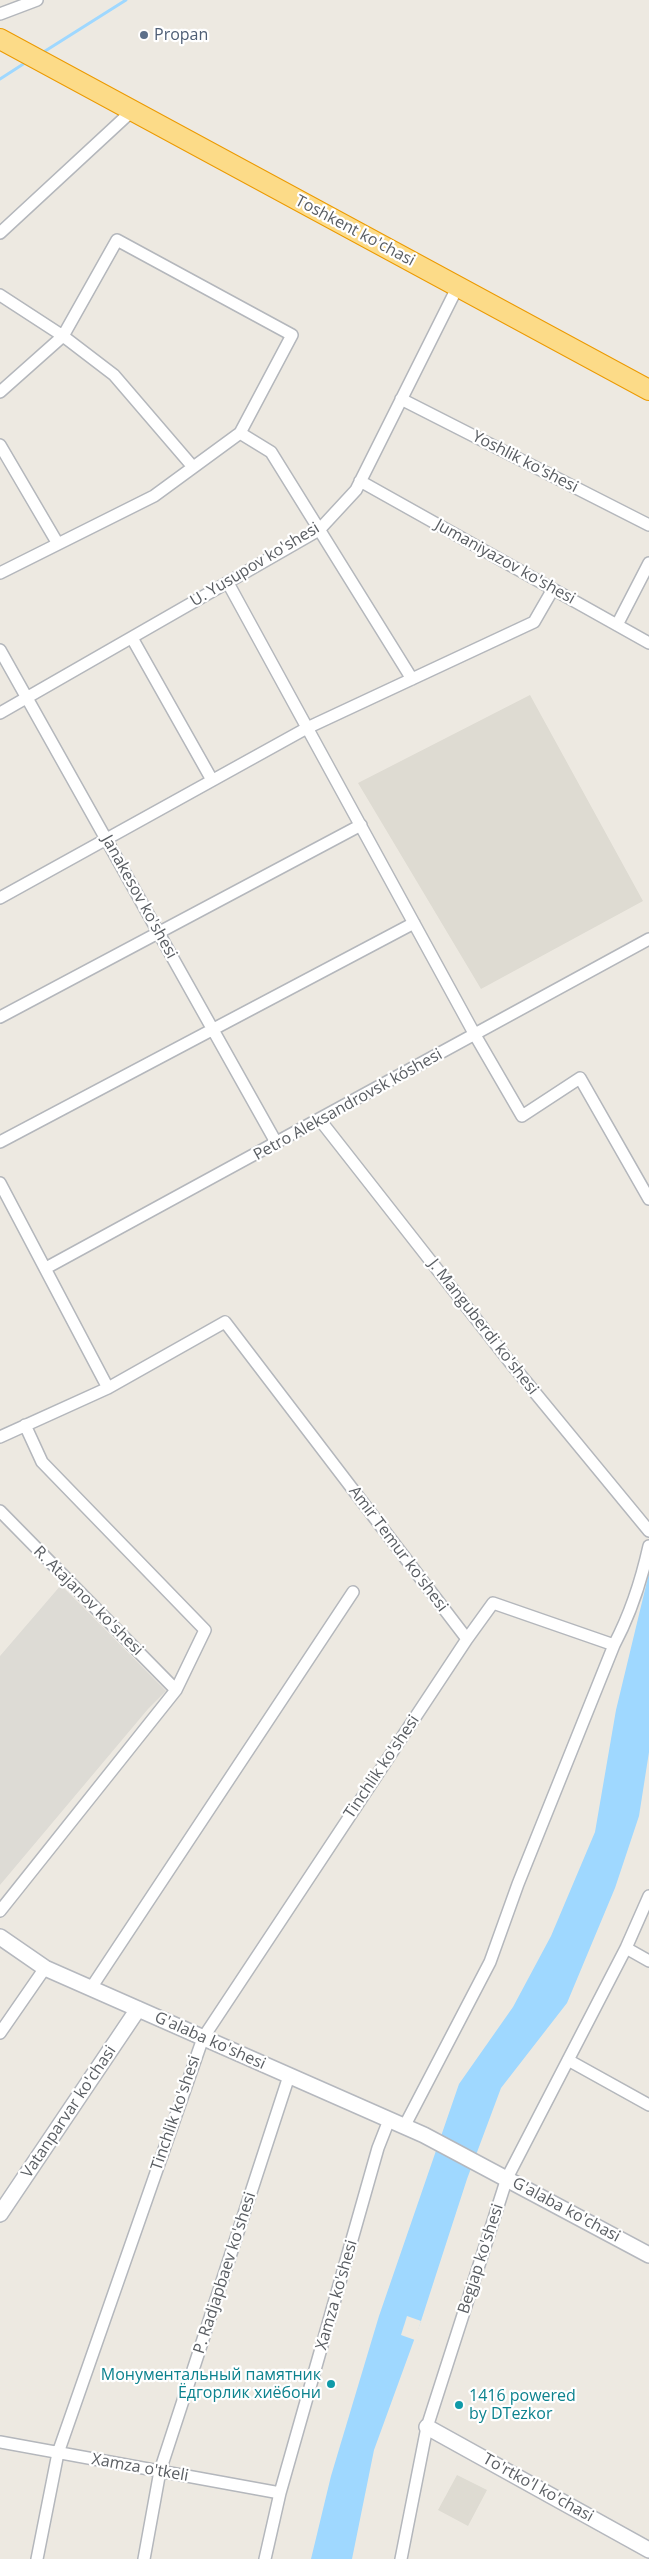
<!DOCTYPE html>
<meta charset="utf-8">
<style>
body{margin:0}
canvas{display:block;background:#ede9e1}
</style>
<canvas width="649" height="2559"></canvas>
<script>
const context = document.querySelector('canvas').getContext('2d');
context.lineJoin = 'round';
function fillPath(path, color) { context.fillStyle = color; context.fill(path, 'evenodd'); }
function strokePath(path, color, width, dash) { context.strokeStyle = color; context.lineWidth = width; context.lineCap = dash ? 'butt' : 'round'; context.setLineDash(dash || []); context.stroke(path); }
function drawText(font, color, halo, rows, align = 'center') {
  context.font = font + ' "Open Sans",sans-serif'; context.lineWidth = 4.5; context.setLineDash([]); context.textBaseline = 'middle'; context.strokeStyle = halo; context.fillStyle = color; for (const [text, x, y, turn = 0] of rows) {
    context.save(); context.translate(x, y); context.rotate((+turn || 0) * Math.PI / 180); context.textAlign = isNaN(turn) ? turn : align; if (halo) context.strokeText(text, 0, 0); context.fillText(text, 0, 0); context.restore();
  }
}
fillPath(new Path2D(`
 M61 1585 166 1691 148 1709 0 1885V1656Z`), '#dddbd5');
fillPath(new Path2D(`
 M530 695 643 901 481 989 358 783Z
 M457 2475 487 2490 468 2526 438 2510Z`), '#dedbd2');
fillPath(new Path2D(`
 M649 1573V1752L639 1816 615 1888 567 2003 501 2088 467 2179 421 2321 374 2450 352 2559H311L331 2476 379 2316 459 2084 513 2007 551 1936 595 1832 616 1710Z`), '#9fd8ff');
fillPath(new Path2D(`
 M407 2316 421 2321 415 2340 401 2335Z`), '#ede9e1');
strokePath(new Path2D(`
 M42 53 126 0
 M0 79 28 61`), '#9fd8ff', 3);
const street = new Path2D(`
 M0 14 37 0
 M0 233 133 110
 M0 295 63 336 114 375 193 467
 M0 392 63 336 117 240 292 335 240 433 154 496 0 573
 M401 399 649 525
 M240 433 271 452 412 679
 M0 445 58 544
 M360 481 649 643
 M228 583 475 1035 522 1116 580 1078 649 1199
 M617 625 649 563
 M132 638 212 780
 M0 650 277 1144
 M0 713 319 530 356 490 458 286
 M0 898 307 728 534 622 553 589
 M0 1017 361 825
 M320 1120 509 1361 649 1531
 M0 1142 414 923
 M0 1183 108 1388
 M46 1268 649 939
 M0 1437 108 1388 225 1322 467 1639 493 1603 614 1645
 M0 1511 176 1690
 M0 1911 176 1690 205 1630 42 1462 25 1425
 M626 1948 649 1961
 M91 1988 353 1592
 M0 2033 45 1968
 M568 2060 649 2105
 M404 2127 490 1962 518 1884 614 1645C631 1613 641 1582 649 1546
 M0 2442 280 2493
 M37 2559 58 2453 203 2038 467 1639
 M144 2559 160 2471 289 2076
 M265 2559 280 2493 378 2148 389 2120
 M401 2559 427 2427 507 2178 626 1948 649 1896`);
const secondary = new Path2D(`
 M0 1937 45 1968 424 2135 649 2255
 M0 2214 138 2009
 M427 2427 649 2550`);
const highway = new Path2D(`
 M0 39 649 390`);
strokePath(street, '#b4b7bc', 14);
strokePath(secondary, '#b5b8be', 18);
strokePath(highway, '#ec9a01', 22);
strokePath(street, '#fff', 11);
strokePath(secondary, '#fff', 15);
strokePath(highway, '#fcdb88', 20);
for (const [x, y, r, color] of [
 [144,35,5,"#5c6f8a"],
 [331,2384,5,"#0f9aa8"],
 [459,2405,5,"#0f9aa8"]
]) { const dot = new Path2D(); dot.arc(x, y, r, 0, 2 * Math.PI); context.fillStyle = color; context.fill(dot); strokePath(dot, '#fff', 2); }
drawText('16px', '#4e5e75', '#fff', [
 ["Propan",154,35]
], 'left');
drawText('16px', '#595d62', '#fff', [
 ["Toshkent ko'chasi",355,231,28],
 ["Yoshlik ko'shesi",525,462,27],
 ["Jumaniyazov ko'shesi",505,562,29],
 ["U. Yusupov ko'shesi",255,565,-31],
 ["Janakesov ko'shesi",139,897,61],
 ["Petro Aleksandrovsk kóshesi",348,1105,-29],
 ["J. Manguberdi ko'shesi",483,1327,52],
 ["Amir Temur ko'shesi",398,1549,53],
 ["R. Atajanov ko'shesi",88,1601,45],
 ["Tinchlik ko'shesi",382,1767,-56],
 ["G'alaba ko'shesi",210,2041,24],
 ["Vatanparvar ko'chasi",69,2112,-56],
 ["Tinchlik ko'shesi",176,2113,-71],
 ["G'alaba ko'chasi",566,2210,28],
 ["Begjap ko'shesi",481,2259,-72],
 ["P. Radjapbaev ko'shesi",225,2273,-72],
 ["Xamza ko'shesi",337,2295,-74],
 ["Xamza o'tkeli",140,2468,10],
 ["To'rtko'l ko'chasi",538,2488,29]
]);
drawText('16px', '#0d838f', '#fff', [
 ["Монументальный памятник",321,2375],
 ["Ёдгорлик хиёбони",321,2393],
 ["1416 powered",469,2396,"left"],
 ["by DTezkor",469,2414,"left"]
], 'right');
</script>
